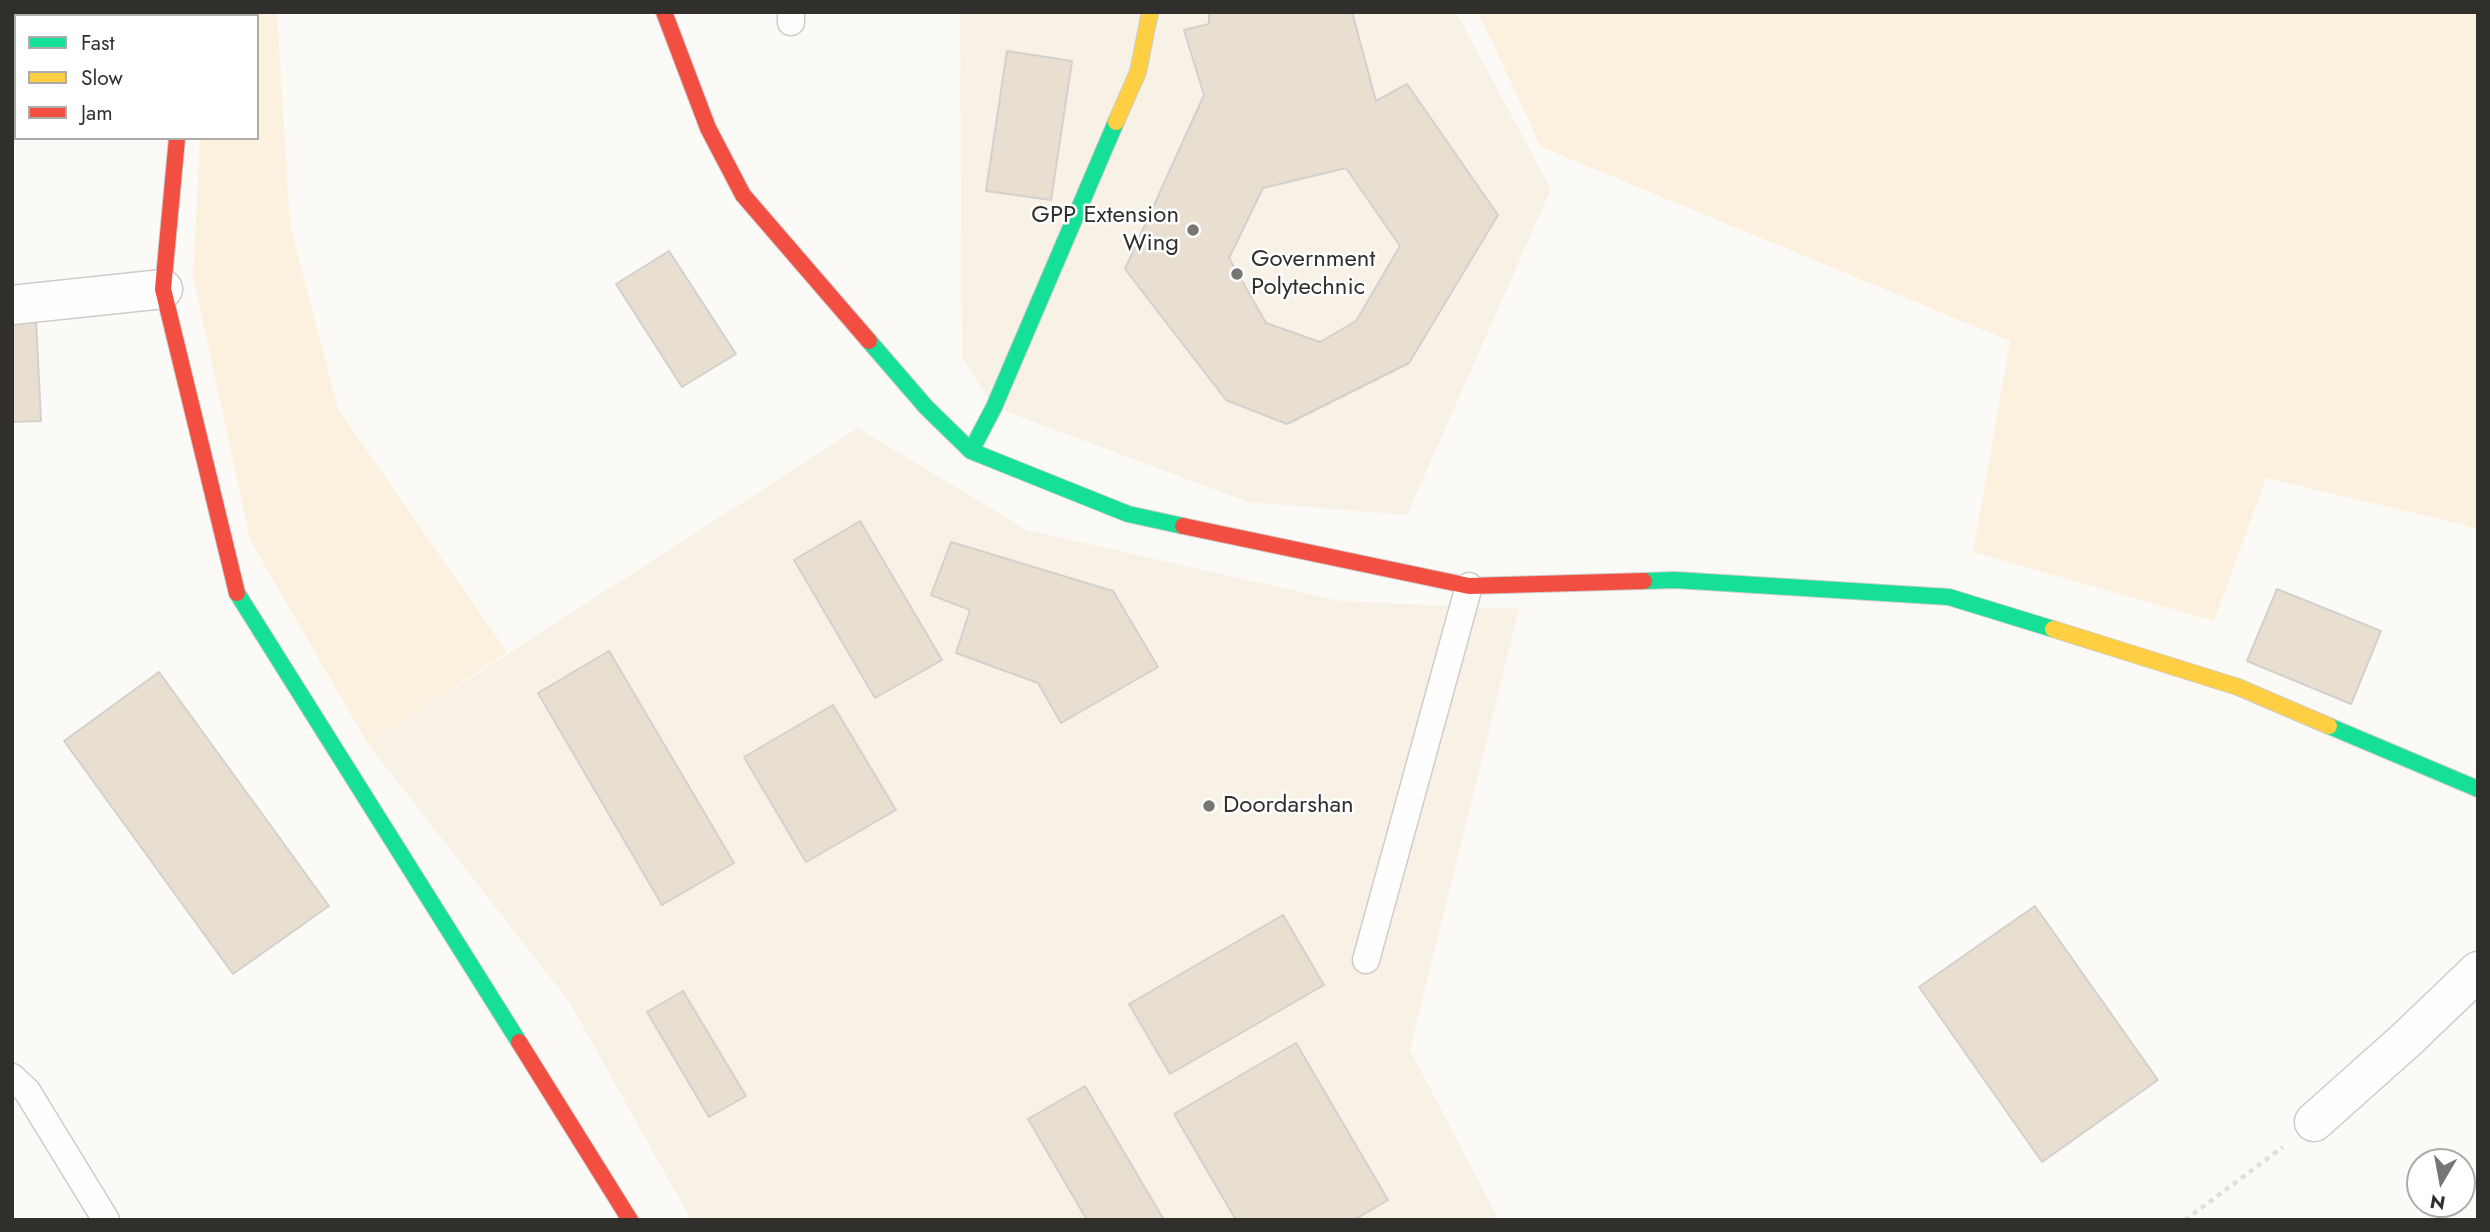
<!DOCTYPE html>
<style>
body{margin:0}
#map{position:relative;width:2490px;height:1232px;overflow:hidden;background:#fcfaf7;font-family:Jost,sans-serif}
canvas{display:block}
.frame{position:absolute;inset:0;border:14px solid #312f2b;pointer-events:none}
.legend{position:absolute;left:14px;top:14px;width:245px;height:126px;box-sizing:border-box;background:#fff;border:2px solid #adacaa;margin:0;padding:9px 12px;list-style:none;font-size:21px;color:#312f2b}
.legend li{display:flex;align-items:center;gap:14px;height:35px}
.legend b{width:35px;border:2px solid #adacaa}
.north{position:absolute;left:2406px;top:1148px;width:70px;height:70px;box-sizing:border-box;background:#fff;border:2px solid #adacaa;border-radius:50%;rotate:190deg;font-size:19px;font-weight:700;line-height:28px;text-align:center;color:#312f2b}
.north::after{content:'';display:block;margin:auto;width:24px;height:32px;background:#787672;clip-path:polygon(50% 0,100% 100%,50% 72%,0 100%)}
</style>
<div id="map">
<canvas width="2490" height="1232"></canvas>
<div class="frame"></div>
<ul class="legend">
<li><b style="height:9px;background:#16e098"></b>Fast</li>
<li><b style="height:9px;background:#ffcf43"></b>Slow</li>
<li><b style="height:9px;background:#f24e42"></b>Jam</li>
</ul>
<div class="north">N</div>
</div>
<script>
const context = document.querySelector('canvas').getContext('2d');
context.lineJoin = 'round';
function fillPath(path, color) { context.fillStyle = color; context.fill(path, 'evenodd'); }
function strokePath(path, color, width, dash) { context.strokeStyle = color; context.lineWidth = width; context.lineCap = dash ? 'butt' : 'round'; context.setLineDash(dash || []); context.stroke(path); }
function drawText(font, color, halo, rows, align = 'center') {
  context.font = font + ' Jost,sans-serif'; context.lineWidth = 5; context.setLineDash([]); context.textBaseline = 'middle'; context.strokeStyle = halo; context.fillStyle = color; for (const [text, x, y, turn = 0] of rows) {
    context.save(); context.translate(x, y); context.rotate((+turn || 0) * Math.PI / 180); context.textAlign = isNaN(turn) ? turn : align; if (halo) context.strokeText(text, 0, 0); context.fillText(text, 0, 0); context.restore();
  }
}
fillPath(new Path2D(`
 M960 12H1456L1551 189 1407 515 1248 502 994 407 962 358Z
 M858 428 1027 530 1340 601 1519 609 1410 1050 1499 1220H691L570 1003 368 744Z`), '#f7f1e6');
fillPath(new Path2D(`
 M207 12H277L290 224 338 409 507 652 368 744 250 540 193 276 200 138H257V16H207Z
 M1478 12H2478V530L2461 524 2266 478 2214 621 1973 552 2010 341 1541 147Z`), '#fcf1de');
const building = new Path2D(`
 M1209 12H1352L1376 101 1407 84 1498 215 1409 363 1287 424 1226 400 1125 269 1204 95 1184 30 1209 24ZM1346 168 1400 246 1356 321 1320 342 1266 323 1229 258 1263 188Z
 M1007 51 1072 61 1051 200 986 191Z
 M669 251 736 354 682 387 616 284Z
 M36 318 41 421 12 422V319Z
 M860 521 942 660 875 698 794 560Z
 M951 542 1113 591 1158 667 1061 723 1038 683 956 653 970 610 931 595Z
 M2277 589 2381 631 2351 704 2247 661Z
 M609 651 734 863 662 905 538 693Z
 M159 672 329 906 233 974 64 741Z
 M833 705 896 810 806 862 744 757Z
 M2035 906 2158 1080 2042 1162 1919 987Z
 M1283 915 1324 985 1170 1074 1129 1004Z
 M683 991 746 1096 709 1117 647 1012Z
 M1296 1043 1388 1200 1354 1220H1236L1174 1114Z
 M1085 1086 1164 1220H1087L1028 1119Z`);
fillPath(building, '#e8dfd0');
strokePath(building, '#d2d1ce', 2);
const lane = new Path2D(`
 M791 12V22
 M1366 960 1469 586
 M12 1077 27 1091 106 1220`);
const street = new Path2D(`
 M12 75H16
 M12 305 163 289
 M2314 1122 2406 1040 2478 971`);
const fast = new Path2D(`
 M869 341 926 407 971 451 1128 514 1183 526
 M971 451 994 407 1116 122
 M1644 581 1675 580 1949 597 2053 629
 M237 593 519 1042
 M2329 726 2478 789`);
const slow = new Path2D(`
 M190 12V16
 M1116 122 1138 72 1150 12
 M2053 629 2238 687 2329 726`);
const jam = new Path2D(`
 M664 12 708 128 743 195 869 341
 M177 138 163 289 237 593
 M1183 526 1469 586 1644 581
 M519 1042 630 1220`);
strokePath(lane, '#ceccc9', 29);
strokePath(street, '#ceccc9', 41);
strokePath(fast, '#ceccc9', 18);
strokePath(slow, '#ceccc9', 18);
strokePath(jam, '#ceccc9', 18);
strokePath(new Path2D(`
 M2185 1220 2283 1147`), '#e1e0de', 4.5, [5, 5]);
strokePath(lane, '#fffefe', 26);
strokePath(street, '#fffefe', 38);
strokePath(fast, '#16e098', 16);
strokePath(slow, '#ffcf43', 16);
strokePath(jam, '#f24e42', 16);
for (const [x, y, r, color] of [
 [1193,230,7,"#787672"],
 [1237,274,7,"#787672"],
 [1209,806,7,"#787672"]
]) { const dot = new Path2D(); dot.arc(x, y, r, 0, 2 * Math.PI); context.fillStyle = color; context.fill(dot); strokePath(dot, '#fff', 2.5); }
drawText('24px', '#312f2b', '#fff', [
 ["GPP Extension",1179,216,"right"],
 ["Wing",1179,244,"right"],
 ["Government",1251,260],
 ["Polytechnic",1251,288],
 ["Doordarshan",1223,806]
], 'left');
</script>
